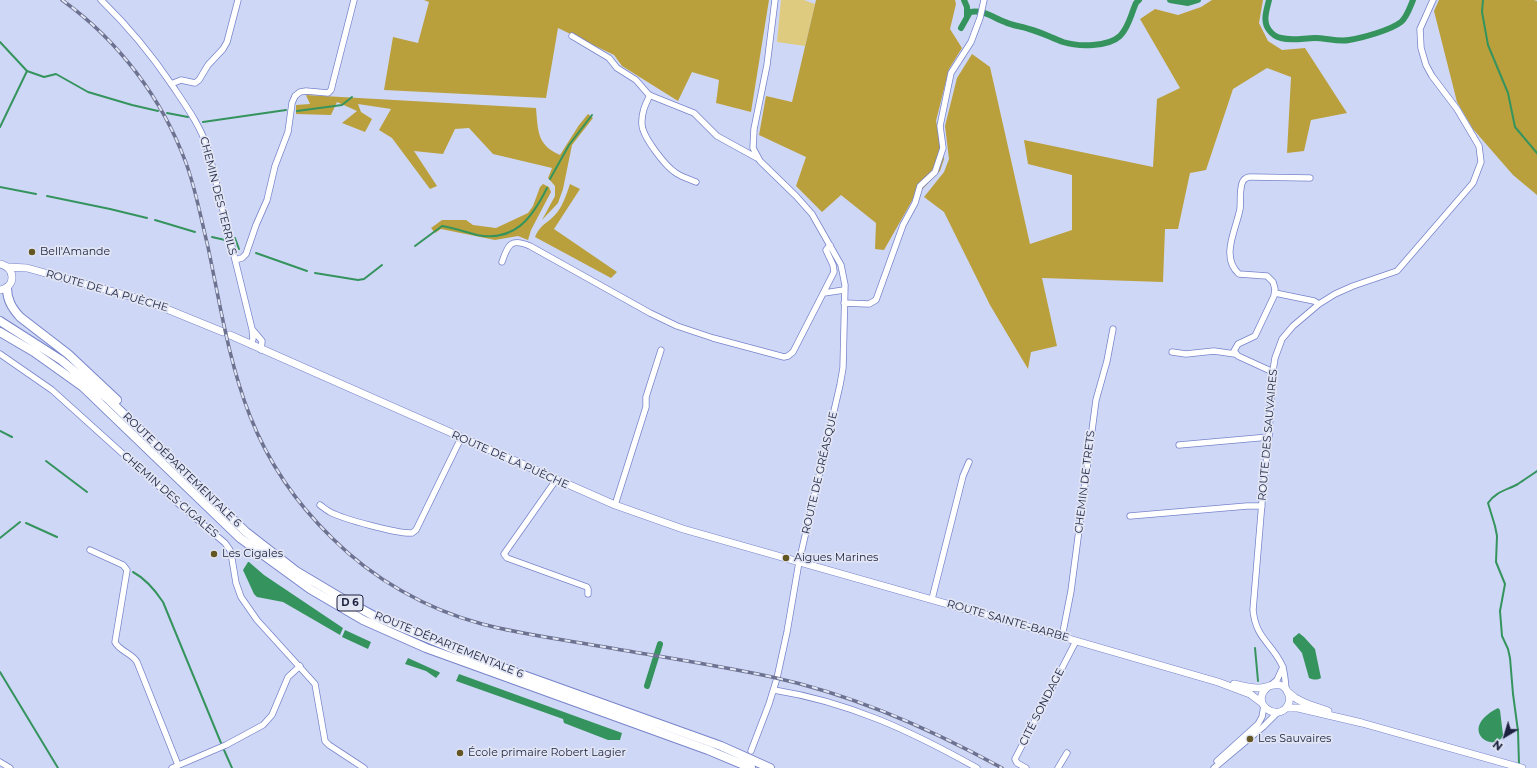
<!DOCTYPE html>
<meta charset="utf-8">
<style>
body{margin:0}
#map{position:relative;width:1537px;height:768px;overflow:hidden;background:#cfd7f6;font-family:Montserrat,sans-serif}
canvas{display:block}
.north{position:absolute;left:1485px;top:716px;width:40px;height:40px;-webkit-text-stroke:3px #e1e5f4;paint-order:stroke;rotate:218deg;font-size:11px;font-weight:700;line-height:16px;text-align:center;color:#1c213e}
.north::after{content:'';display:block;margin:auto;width:14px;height:18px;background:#1c213e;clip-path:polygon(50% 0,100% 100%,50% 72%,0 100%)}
</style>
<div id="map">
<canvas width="1537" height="768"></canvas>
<div class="north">N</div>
</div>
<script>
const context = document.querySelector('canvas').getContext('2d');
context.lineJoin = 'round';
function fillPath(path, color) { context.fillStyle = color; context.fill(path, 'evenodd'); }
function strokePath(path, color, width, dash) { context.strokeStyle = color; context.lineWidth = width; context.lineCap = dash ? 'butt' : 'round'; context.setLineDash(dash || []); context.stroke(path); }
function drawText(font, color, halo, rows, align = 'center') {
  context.font = font + ' Montserrat,sans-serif'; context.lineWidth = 3.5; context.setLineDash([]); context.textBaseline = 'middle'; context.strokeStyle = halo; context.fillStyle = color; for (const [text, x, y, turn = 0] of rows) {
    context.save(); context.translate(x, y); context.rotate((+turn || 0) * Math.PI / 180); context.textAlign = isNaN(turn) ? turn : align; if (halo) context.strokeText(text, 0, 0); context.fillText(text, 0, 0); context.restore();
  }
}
fillPath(new Path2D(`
 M781 0H804L815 4 805 46 777 42Z`), '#dfcb80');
fillPath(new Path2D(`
 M424 0H769L751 112 716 103 719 80 692 72 678 101 622 66 614 55 558 28 546 98 384 90 393 37 418 43 429 2Z
 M816 0H955L956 4 950 29 962 48 949 69 936 121 944 159 940 171 913 199 884 250 875 249 876 223 841 195 822 212 796 186 806 157 759 135 766 96 792 102Z
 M1212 0H1263L1259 23 1268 41 1282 50 1305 48 1347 113 1311 120 1304 151 1287 153 1291 77 1267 68 1233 89 1206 170 1190 173 1178 229H1165L1163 282 1042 278 1057 346 1031 352 1028 369 990 305 944 212 924 197 944 172 949 159 945 126 957 78 972 54 990 67 1030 244 1072 230V175L1028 164 1024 140 1153 167 1157 99 1180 88 1140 19 1155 9 1178 15 1201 7Z
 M1439 0H1534L1537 1V195L1513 175 1473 129 1457 102 1434 11Z
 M306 95 536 108C538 131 537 145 560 155L579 125 588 114 593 118 572 145 563 189 558 203 542 220 555 196V186L548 178 552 168 493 154 469 128 455 129 443 154 414 151 437 186 430 189 392 138 379 130 391 109 358 104 361 112 372 119 365 132 342 123 357 111 337 102 331 115 296 114V105L310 104Z
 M543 184 549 187 551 192 531 230 528 240 518 236 495 240 441 229 435 233 431 228 442 220H466L473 225 496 228 528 213 533 206 540 187Z
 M570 184 580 189 554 229 617 272 611 278 535 237C541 224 545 225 554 216 563 207 566 195 570 184Z`), '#baa03c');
fillPath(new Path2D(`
 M248 562H249L264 575 343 628 340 635 283 602 257 597 254 594 243 570Z
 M345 630 371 642 368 649 342 637Z
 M1299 633 1304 637 1315 649 1321 678C1317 680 1314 680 1309 678L1302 653 1293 642V638Z
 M408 658 439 672 440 673 436 678 426 671 405 664Z
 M459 674 622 733 620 740H608L564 723 563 719 456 681Z
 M1498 708 1500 710 1503 735C1496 755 1455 730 1498 708Z`), '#35945e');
strokePath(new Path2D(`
 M1483 0 1482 12 1488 45 1508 93 1515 127 1537 153
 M0 42 27 71
 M297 111 342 105 352 97
 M167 113 188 117
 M203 122 286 110
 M0 127 27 71 44 77 56 74 88 92 132 105 158 111
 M550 179 569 145 592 115
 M0 187 36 194
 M47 196 110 209 147 218
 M155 220 195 232
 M212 237 225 240
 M235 238 239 249
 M415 246 442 226C454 228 465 232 477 235 515 242 532 218 547 188
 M256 253 307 271
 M315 273 358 280 364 279 382 265
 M0 431 12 437
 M46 461 87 492
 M26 523 57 537
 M0 538 20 522
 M133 572C146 579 155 590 163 602L221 743
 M1255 648 1258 681
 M0 672 58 768
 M224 750 232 768
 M1519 764 1518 731 1513 694 1510 658 1508 649 1502 636 1500 611 1505 584 1496 562 1497 536 1495 526 1488 503C1495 492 1507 490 1518 484 1524 480 1531 475 1537 471`), '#35945e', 2);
strokePath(new Path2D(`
 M964 0 967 7V16
 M1170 0 1188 3 1198 0
 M1269 0C1267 9 1262 21 1269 30 1272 34 1276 37 1281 38 1292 41 1304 38 1315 38 1326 38 1338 42 1349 40 1362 38 1391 30 1401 22 1407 17 1410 7 1413 0
 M961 28 970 12C982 9 994 18 1005 22 1013 26 1021 26 1029 29 1041 32 1052 38 1063 42 1079 47 1108 47 1120 36 1129 27 1131 14 1136 3L1139 0
 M647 686 660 644`), '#35945e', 6);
const minor = new Path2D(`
 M101 0C128 26 151 54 172 85 186 106 200 125 208 149L252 329
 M572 36 609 58 617 68 636 80 649 95 694 113 717 136 757 158
 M171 84 181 80 195 83 199 80 208 65 223 49 227 42 238 0
 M650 95C645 105 641 114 642 125 643 137 665 166 676 173 682 177 689 179 696 182
 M235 260 242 258 246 254 256 225 267 200 275 166 288 132 292 103 295 96 300 92 306 91 328 93 331 90 354 0
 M502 262C508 244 511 238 530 246L650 313 677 326 713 338 784 357 788 356 793 352 834 272 833 265 826 250 830 245
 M824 293 844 290
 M1275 293 1314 301 1319 304
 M844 303 869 304 876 300 903 225 915 203 920 186 935 172 943 148 940 126 951 73 971 42 980 18 984 0
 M251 345 253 339 252 329 262 341 261 350
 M1172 352 1186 354 1214 351 1235 354
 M0 354 52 390 174 500 225 543 230 550 232 559 236 583 241 597 257 620 315 684 325 741 329 745 364 768
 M1273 372 1238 356 1234 351 1238 344 1255 336 1274 296 1275 289 1273 282 1267 276 1239 274C1220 257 1236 230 1240 209 1241 201 1239 188 1243 181 1245 178 1248 177 1251 177L1310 178
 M1179 445 1269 437
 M556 480 504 554 507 558 587 587 588 589V594
 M320 505C323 507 326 510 330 512 343 519 398 534 412 533L416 530 461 438
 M615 505 646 407V397L661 350
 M1130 516 1247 506H1262
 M90 550 123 565 127 570 115 642C119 651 132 653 137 662L178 765
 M932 599 963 476 969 462
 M1062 637 1071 591 1096 400 1107 361 1113 329
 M1271 685 1277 680 1283 667
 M1286 689C1285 681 1285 672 1282 665 1271 642 1256 639 1253 610L1263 490 1269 437 1272 377 1275 358 1282 339 1293 326 1319 304 1335 294 1353 286 1397 271 1473 183 1481 162 1479 146 1457 109 1432 76 1426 65 1421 48 1420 29 1433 0
 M774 690C849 702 911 731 977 768
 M751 751 769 704 777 678 787 632 799 562 840 385 843 368 845 285 841 265 812 214 796 196 760 161 753 148 754 129 767 65 775 0
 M1217 761 1258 724 1262 717 1264 706
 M0 762 10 768
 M172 768 226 745 263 725 272 715 288 677 300 666
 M1026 768 1017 763 1015 759 1076 641
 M1058 768 1067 753
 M1214 768 1263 727 1278 712`);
const major = new Path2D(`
 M0 264C16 268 16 287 0 290
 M8 267 27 268 147 301 223 332
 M230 335 615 505 683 529 1007 621 1218 682 1250 694 1262 703
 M1234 684C1242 686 1250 688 1258 688 1269 688 1282 678 1288 693 1290 696 1290 701 1288 705 1278 724 1247 702 1269 686
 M1288 692C1299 703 1314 706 1328 711
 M1286 708H1298L1362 723 1522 768`);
const highway = new Path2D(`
 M7 288C7 300 12 308 20 317L68 354 117 400
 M0 321 61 360 109 400 246 532 296 571 343 599 374 616 473 657 721 746 770 768
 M0 332 34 352 83 387 240 538 310 589 363 620 426 648 708 750 751 768`);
strokePath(minor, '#7784cb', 7);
strokePath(major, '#7784cb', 8);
strokePath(highway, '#7784cb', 10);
strokePath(minor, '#fff', 5.5);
strokePath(major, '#fff', 7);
strokePath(highway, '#fff', 8);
const rail = new Path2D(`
 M62 0C118 40 162 98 186 163 196 190 201 219 208 247 220 304 229 363 250 416 268 462 297 504 332 538 373 579 426 609 482 624 516 633 552 638 587 644 649 655 711 664 772 677 854 695 929 728 1002 768`);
strokePath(rail, '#6c7290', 3.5);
strokePath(rail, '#e1e5f4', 2, [6]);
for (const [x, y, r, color] of [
 [32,252,4,"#635623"],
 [214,554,4,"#635623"],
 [786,558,4,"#635623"],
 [1250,739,4,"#635623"],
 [460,753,4,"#635623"]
]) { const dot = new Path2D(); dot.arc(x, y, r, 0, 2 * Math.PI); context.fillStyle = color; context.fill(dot); strokePath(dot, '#e1e5f4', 1.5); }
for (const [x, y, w] of [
 [350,603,26]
]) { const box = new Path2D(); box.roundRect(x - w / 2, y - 8, w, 16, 3); context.fillStyle = '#e1e5f4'; context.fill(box); strokePath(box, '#1c213e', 1); }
drawText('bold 10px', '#1c213e', null, [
 ["D 6",350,603]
]);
drawText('11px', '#1c213e', '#e1e5f4', [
 ["CHEMIN DES TERRILS",218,196,76],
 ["ROUTE DE LA PUÈCHE",107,291,16],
 ["ROUTE DES SAUVAIRES",1268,435,-85],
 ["ROUTE DE LA PUÈCHE",510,460,24],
 ["ROUTE DÉPARTEMENTALE 6",182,470,44],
 ["ROUTE DE GRÉASQUE",820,473,-77],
 ["CHEMIN DE TRETS",1085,482,-83],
 ["CHEMIN DES CIGALES",170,495,41],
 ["ROUTE SAINTE-BARBE",1008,621,16],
 ["ROUTE DÉPARTEMENTALE 6",449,645,22],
 ["CITÉ SONDAGE",1042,707,-63]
]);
drawText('11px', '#1c213e', '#e1e5f4', [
 ["Bell'Amande",40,252],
 ["Les Cigales",222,554],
 ["Aigues Marines",794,558],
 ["Les Sauvaires",1258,739],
 ["École primaire Robert Lagier",468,753]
], 'left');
</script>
